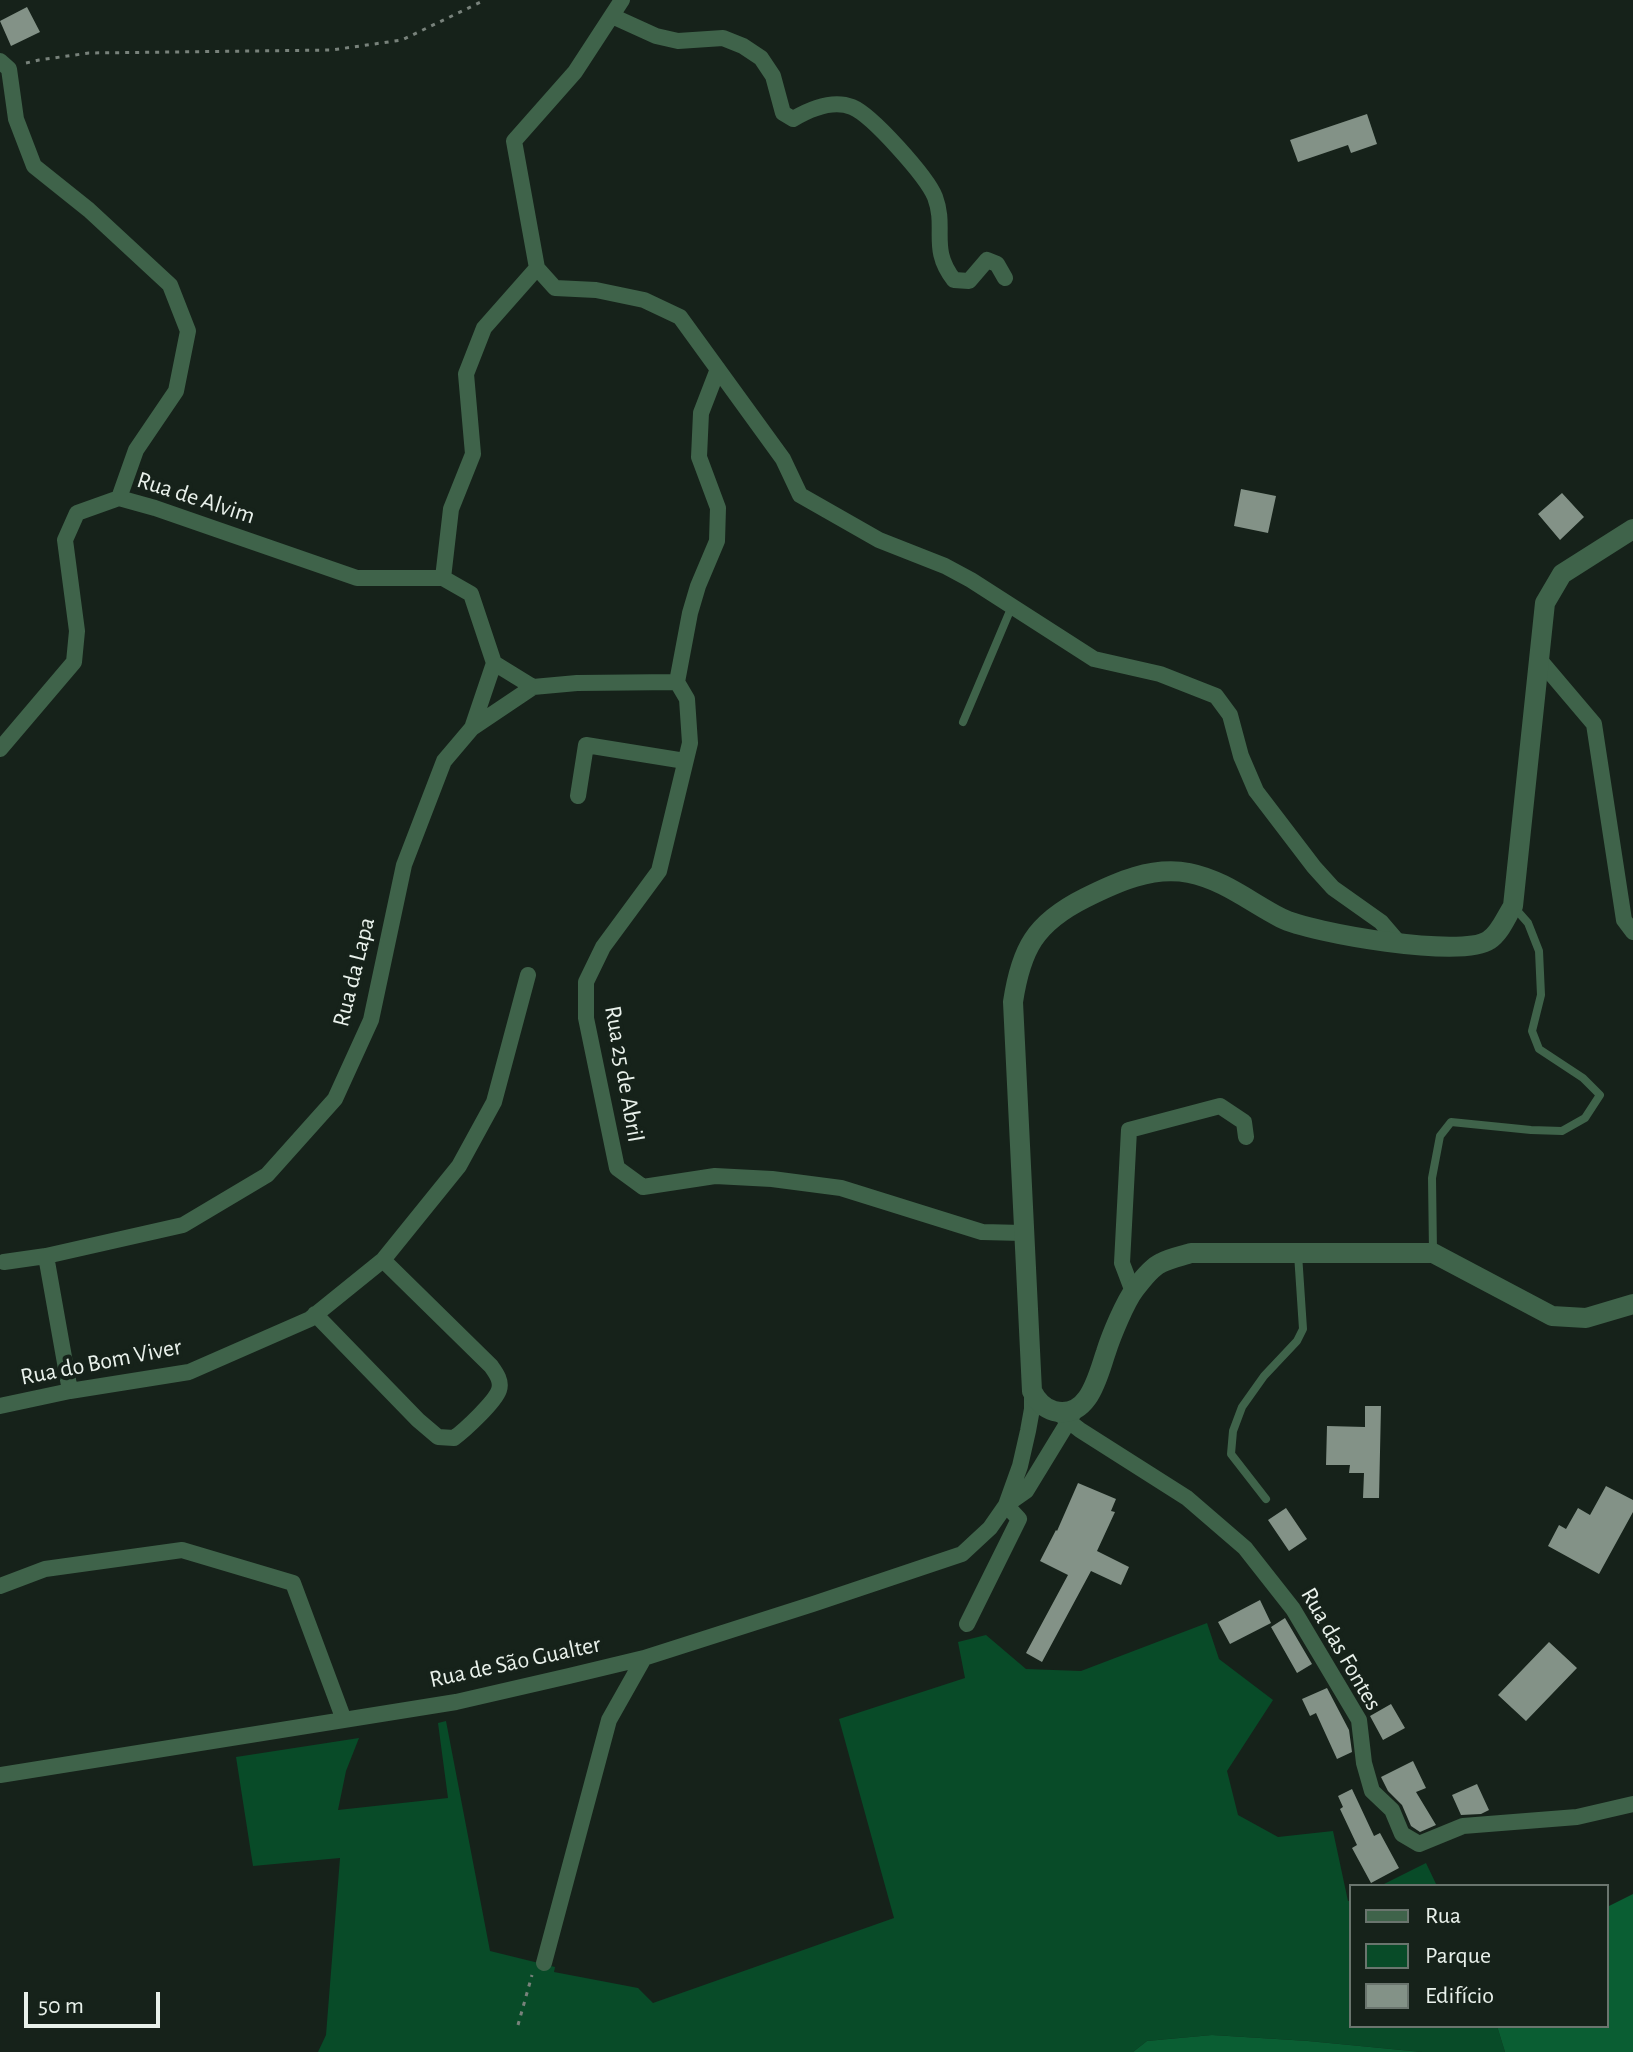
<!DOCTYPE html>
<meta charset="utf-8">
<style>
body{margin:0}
#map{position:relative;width:1633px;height:2052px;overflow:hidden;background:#16221a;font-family:"Alegreya Sans",sans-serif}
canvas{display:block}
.legend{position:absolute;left:1349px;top:1884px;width:260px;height:144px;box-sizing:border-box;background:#16221a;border:2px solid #6a756e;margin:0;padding:10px 14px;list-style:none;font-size:24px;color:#e9f1eb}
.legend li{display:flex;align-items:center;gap:16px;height:40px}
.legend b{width:40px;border:2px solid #6a756e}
.scale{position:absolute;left:24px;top:1992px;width:136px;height:36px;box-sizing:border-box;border:4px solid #e9f1eb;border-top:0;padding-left:10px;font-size:24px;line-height:28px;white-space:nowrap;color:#e9f1eb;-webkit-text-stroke:6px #16221a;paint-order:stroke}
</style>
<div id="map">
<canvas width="1633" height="2052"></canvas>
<ul class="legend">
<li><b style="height:10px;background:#3f634a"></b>Rua</li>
<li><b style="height:22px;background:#084b28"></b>Parque</li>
<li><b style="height:22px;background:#839287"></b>Edifício</li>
</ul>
<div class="scale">50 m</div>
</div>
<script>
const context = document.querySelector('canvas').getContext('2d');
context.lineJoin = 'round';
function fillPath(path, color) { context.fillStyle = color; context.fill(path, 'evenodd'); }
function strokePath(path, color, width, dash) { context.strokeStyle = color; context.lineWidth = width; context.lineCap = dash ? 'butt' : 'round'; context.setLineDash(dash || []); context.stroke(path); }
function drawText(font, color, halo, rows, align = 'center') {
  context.font = font + ' "Alegreya Sans",sans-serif'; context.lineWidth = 8; context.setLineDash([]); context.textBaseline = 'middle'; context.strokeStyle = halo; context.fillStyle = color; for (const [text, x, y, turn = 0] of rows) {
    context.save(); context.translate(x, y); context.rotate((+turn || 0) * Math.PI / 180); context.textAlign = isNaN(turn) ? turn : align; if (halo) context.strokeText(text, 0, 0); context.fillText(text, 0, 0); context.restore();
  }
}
fillPath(new Path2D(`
 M1207 1623 1219 1659 1273 1700 1227 1771 1238 1815 1278 1837 1333 1831 1348 1901H1351V2026H1497L1505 2052H1422L1308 2041 1212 2035 1147 2041 1133 2052H318L326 2035 340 1858 253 1866 236 1757 359 1738 346 1771 338 1810 448 1798 438 1723 446 1721 490 1951 555 1967 554 1972 638 1988 653 2003 894 1918 839 1719 965 1678 958 1642 986 1635 1026 1669 1081 1671Z
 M1426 1863 1437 1886H1380Z`), '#084b28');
fillPath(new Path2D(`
 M1633 1894V2052H1505L1497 2026H1607V1907Z
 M1212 2035 1308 2041 1422 2052H1133L1147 2041Z`), '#0a5e33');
fillPath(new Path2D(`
 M27 7 40 32 11 46 0 21Z
 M1367 114 1377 144 1351 153 1348 145 1298 162 1290 140Z
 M1241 489 1276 496 1268 533 1234 526Z
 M1562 493 1584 517 1560 540 1538 514Z
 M1365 1406H1381L1379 1498H1363L1364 1473H1349L1350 1465H1326L1327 1426 1365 1427Z
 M1078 1483 1116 1499 1111 1511 1115 1512 1097 1551 1129 1567 1121 1585 1091 1571 1042 1662 1026 1653 1068 1575 1040 1561 1056 1530 1057 1531Z
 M1606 1486 1633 1500V1512L1599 1574 1548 1546 1559 1525 1566 1529 1578 1508 1590 1515Z
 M1286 1508 1307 1539 1289 1551 1268 1520Z
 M1260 1600 1271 1623 1230 1644 1218 1622Z
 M1285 1618 1312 1664 1297 1673 1271 1627Z
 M1549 1642 1577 1668 1526 1721 1498 1695Z
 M1327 1688 1349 1730 1352 1752 1337 1759 1316 1713 1310 1716 1302 1699Z
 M1391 1704 1405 1728 1383 1740 1370 1716Z
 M1413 1761 1426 1788 1416 1792 1436 1825 1420 1832 1411 1826 1402 1805 1388 1791 1381 1777Z
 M1477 1784 1489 1810 1481 1814 1461 1815 1452 1795Z
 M1352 1789 1374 1836 1380 1833 1399 1868 1371 1883 1352 1848 1357 1845 1340 1809 1343 1807 1338 1796Z`), '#839287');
strokePath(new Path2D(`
 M26 63 39 60 89 53 332 50 402 40 485 0
 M518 2025 532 1975`), '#78827b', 3, [4, 6]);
strokePath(new Path2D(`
 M963 722 1012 606
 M1433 1252 1432 1178 1440 1136 1451 1122 1531 1130 1562 1131 1585 1118 1600 1095 1583 1078 1539 1049 1532 1031 1541 995 1539 951 1528 923 1513 906
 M1266 1499 1231 1454 1233 1431 1242 1407 1264 1376 1297 1341 1303 1329 1298 1254`), '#3f634a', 8);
strokePath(new Path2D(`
 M622 0 575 72 514 141 537 268 555 288 596 290 644 300 680 317 783 459 800 495 879 540 945 566 971 580 1094 659 1160 674 1216 696 1230 715 1241 756 1256 791 1314 867 1333 888 1381 922 1399 943
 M612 16 656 36 678 41 723 38 743 46 761 58 773 76 783 113 793 119C810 109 832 99 852 107 872 115 927 177 935 197 947 229 929 248 954 280L969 281 987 260 997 264 1005 278
 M0 61 9 69 16 119 34 166 89 210 170 285 188 331 176 391 136 450 119 498 155 508 357 578H443L471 594 494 663 533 687 577 683 677 682
 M718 369 701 413 699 457 718 508 717 541 698 586 690 613 677 682 687 699 690 743 659 871 603 947 586 982V1018L617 1168 643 1187 715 1176 772 1179 841 1188 982 1232 1023 1233
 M443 578 451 509 473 454 466 374 484 328 537 268
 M1538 658 1594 724 1624 920 1633 932
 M472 728 494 663
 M0 749 74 662 77 631 65 540 77 513 119 498
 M578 796 586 745 685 761
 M46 1256 70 1391
 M4 1262 46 1256 183 1225 267 1175 335 1099 371 1020 404 865 444 761 472 728 533 687
 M1133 1292 1122 1263 1129 1130 1220 1106 1244 1122 1246 1137
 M315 1314 418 1420 438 1437 454 1438C465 1430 495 1402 499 1390 502 1381 496 1373 491 1366L383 1260
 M0 1406 70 1391 189 1372 310 1319 383 1260 459 1166 494 1102 528 975
 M1057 1412 1080 1430 1187 1498 1245 1548 1293 1609 1359 1720 1364 1763 1372 1791 1392 1810 1402 1834 1419 1844 1463 1826 1577 1817 1633 1804
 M1006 1505 1026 1491 1073 1414
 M0 1586 45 1569 182 1550 293 1583 344 1720
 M967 1624 1019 1519 1006 1505
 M0 1775 456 1702 569 1676 644 1658 813 1604 962 1554 990 1528 1006 1505 1020 1466 1028 1431 1032 1409V1391
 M544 1963 609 1720 644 1658`), '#3f634a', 16);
strokePath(new Path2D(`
 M1633 529 1562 574 1545 603 1513 906C1506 917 1500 933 1489 940 1463 959 1311 933 1281 918 1250 902 1224 880 1189 873 1152 866 1117 882 1085 898 1035 923 1021 949 1013 1002L1032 1391C1037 1401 1043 1408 1054 1411 1089 1420 1098 1375 1106 1352 1111 1336 1125 1302 1135 1289 1141 1281 1152 1267 1161 1263 1170 1258 1182 1256 1191 1253H1433L1552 1316 1586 1318 1633 1304`), '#3f634a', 20);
drawText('24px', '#e9f1eb', '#16221a', [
 ["Rua de Alvim",196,498,18],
 ["Rua da Lapa",354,972,-76],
 ["Rua 25 de Abril",624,1074,80],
 ["Rua do Bom Viver",101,1362,-11],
 ["Rua das Fontes",1341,1649,60],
 ["Rua de São Gualter",515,1662,-12]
]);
</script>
